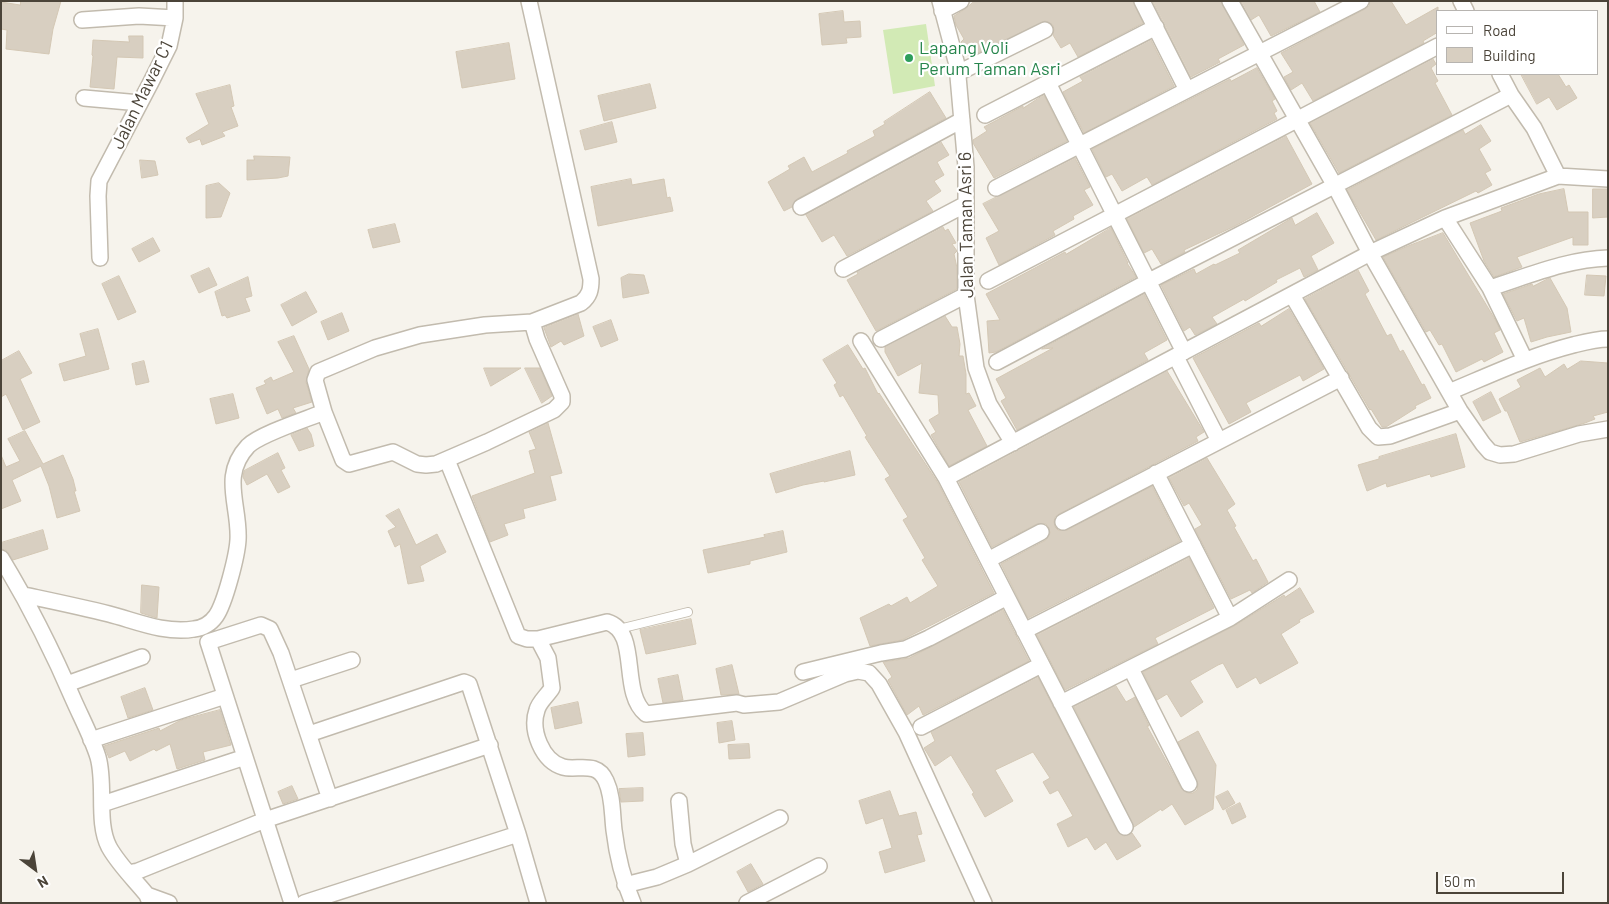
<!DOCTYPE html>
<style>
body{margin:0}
#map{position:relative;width:1609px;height:904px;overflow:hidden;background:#f6f3ec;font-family:Barlow,sans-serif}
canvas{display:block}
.frame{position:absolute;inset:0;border:2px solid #4b4439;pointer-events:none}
.legend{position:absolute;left:1436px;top:10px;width:162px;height:65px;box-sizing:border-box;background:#fff;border:1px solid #b7b4b0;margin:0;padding:6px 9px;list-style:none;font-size:15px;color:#4b4439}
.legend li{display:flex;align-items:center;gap:10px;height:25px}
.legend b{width:25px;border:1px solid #b7b4b0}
.north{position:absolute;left:10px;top:844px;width:50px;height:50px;-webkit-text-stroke:4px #fff;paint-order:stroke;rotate:149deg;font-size:14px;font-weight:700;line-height:20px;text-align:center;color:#4b4439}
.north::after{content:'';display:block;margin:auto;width:18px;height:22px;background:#4b4439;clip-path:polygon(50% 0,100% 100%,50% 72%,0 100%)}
.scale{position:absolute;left:1436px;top:872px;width:128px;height:22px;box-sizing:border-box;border:2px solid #4b4439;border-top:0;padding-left:6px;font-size:15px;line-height:18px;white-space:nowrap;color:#4b4439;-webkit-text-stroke:4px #fff;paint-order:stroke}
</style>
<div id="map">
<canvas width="1609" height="904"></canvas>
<div class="frame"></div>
<ul class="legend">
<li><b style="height:6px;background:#fff"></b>Road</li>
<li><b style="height:14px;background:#d8cfc1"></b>Building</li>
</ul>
<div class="north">N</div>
<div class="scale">50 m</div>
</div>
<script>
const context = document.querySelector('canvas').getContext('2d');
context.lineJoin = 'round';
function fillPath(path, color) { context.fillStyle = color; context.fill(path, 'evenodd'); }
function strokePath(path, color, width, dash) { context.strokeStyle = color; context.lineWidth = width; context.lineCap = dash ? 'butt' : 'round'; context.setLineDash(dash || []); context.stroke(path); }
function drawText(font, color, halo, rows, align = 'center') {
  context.font = font + ' Barlow,sans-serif'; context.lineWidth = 4.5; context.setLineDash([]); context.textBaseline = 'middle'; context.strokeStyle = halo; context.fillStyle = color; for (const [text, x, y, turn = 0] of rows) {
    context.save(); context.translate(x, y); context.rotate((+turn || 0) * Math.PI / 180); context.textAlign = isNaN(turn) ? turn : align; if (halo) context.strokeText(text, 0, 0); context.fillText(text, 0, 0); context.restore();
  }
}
fillPath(new Path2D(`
 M926 24 935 86 893 94 883 30Z`), '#d2eab5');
const building = new Path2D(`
 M21 1H61L53 29 49 54 6 49 7 30 1 29V2L20 5Z
 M975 1H1133L1143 23 1078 57 1070 43 1061 48 1053 35 1054 30 1053 25 1045 21 969 57 961 42 964 39 956 25 954 16 965 9Z
 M1153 1H1221L1244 45 1218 59 1220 62 1191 77Z
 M1241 1H1314L1320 12 1271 36 1259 15 1251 20Z
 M1370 1H1391L1406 25 1438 7V32L1423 41 1424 43 1313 101 1302 83 1291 90 1284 77 1293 72 1281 53 1365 9 1369 6Z
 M843 11 844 22 860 21 861 37 846 38 847 43 822 45 819 14Z
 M129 36H143V58L117 57 114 89 90 87 93 56 92 55 93 40 129 42Z
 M1151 40 1174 86 1084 133 1063 92 1083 81 1080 77Z
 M509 43 515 79 462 88 456 52Z
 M1433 59 1436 64 1431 68 1438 81 1435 83 1452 115 1339 173 1310 123Z
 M1257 68 1275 99 1272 101 1277 111 1274 113 1277 119 1152 185 1147 177 1122 191 1112 174 1106 177 1092 149 1230 79 1231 81Z
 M1521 74H1558L1566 87 1569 85 1577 98 1557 110 1549 97 1537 104Z
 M650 84 656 108 604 121 598 96Z
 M230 85 234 106 231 107 238 126 222 132 225 136 202 145 200 139 189 143 186 138 209 124 196 94Z
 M930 92 946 118 797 199 792 207 784 211 768 182 790 169 788 166 804 157 812 172 848 153 847 151 875 136 873 131 885 124 884 122Z
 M1044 95 1067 141 994 178 973 143V140L987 131 984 127 1023 106V108Z
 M612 122 617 142 585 150 580 131Z
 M1481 125 1491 141 1479 149 1491 170 1485 173 1492 185 1478 193 1476 191 1376 240 1347 190 1463 130 1465 134Z
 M1286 136 1312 184 1235 226 1184 250 1185 252 1161 264 1152 249 1144 253 1127 219Z
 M941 142 949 155 937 162 944 175 934 181 941 191 926 201 933 211 847 256 834 235 822 242 806 215Z
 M254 156 290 157 288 176 278 178 247 180V160H254Z
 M1075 158 1090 187 1084 190 1093 205 1073 216 1074 219 1053 231 1055 235 999 265 986 238 999 231 983 204Z
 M140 160 155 161 158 175 142 178Z
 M631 179 632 185 664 179 667 198 670 197 673 211 598 226 591 187Z
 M219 183 230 193 221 217 206 218V186Z
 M1564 189 1568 212H1588V245H1573V237L1517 257 1522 267 1494 277 1484 261 1470 223 1502 211 1501 208 1539 194Z
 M1593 189H1608V217L1593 218Z
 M1317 213 1334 243 1311 256 1318 270 1304 277 1300 268 1276 280 1277 282 1245 301 1244 299 1212 317 1217 324 1195 335 1190 327 1184 331 1161 285 1194 269 1196 274 1214 264 1215 265 1240 253 1238 250 1292 218 1295 225Z
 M395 224 400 242 373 248 368 230Z
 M943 227 945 231 948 229 956 243 952 244 957 251 954 254 957 268V289L876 331 847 280 858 274 857 272Z
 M1111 228 1128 263H1127L1136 277 996 352 989 353 987 321 1000 320 986 294 1065 252 1066 254Z
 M1443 233 1496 321 1500 330 1494 333 1503 352 1484 362 1482 359 1456 372 1442 344 1439 345 1430 330 1426 332 1383 257 1408 246Z
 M153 238 160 251 139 262 132 249Z
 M209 268 217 285 199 293 191 276Z
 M1358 270 1369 291 1365 294 1387 336 1391 334 1400 352 1403 350 1422 385 1424 384 1431 398 1415 406 1416 408 1386 427H1382L1371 409 1370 410 1305 299Z
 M629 274 644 275 649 293 623 298 621 278Z
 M1587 275 1606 276 1604 296 1585 295Z
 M119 276 136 312 118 320 102 284Z
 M248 277 252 296 245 298 250 311 227 318 225 315 222 316 215 292Z
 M1550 278 1567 308 1571 332 1547 337 1531 342 1524 318 1517 321 1503 294 1532 284 1533 286Z
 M306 292 317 312 292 326 281 305Z
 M1144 294 1167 340 1144 353 1148 360 1017 430 1001 401 1006 398 996 379 1053 348 1042 349Z
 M1289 309 1324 369 1303 381 1300 375 1246 403 1251 412 1229 424 1193 358 1259 323 1261 326Z
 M342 313 349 331 328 340 321 322Z
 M578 314 584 336 564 345 561 341 551 347 544 328Z
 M945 316 952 327H957L960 344 959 356H963L966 374V394L969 393 976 406 968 410 987 446 949 466 931 435 936 432 929 420 939 414 938 395 919 393 922 363 898 376 885 352V347Z
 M611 320 618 340 601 347 593 327Z
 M98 329 109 369 64 381 59 364 86 356 80 334Z
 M294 336 309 369 306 382 312 402 293 408 296 413 282 418 278 409 267 414 256 388 266 384 264 381 271 377 273 381 294 372 278 342Z
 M848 345 863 369 865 368 878 394 879 393 938 483 994 593 902 640 870 646 860 618 889 604 891 606 907 597 910 603 938 586 922 560 925 558 903 520 908 517 885 479 890 476 865 437 867 436 843 395 840 397 834 385 837 383 823 360Z
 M19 351 32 373 20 379 40 422 23 430 6 394 1 397V361Z
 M144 361 149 382 136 385 132 364Z
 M1581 361 1608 363V412L1593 416 1595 419 1585 423 1520 442 1507 411H1505L1499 399 1521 387 1517 380 1540 368 1545 377 1564 364 1567 369Z
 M484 368H521L491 386Z
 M525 368H540L552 396 542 403Z
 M1167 371 1204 432 1196 437 1198 441 1059 514 1055 517 1054 522 1055 527 1058 530H1067L1152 486 1180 541 1028 618 1001 564 1046 540 1050 533 1049 528 1046 524H1037L992 547 959 482Z
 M1491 392 1501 412 1483 421 1473 402Z
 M233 394 239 418 216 424 210 399Z
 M548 423 562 473 550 476 556 500 523 509 525 518 504 524 508 535 490 542 472 496 535 473 529 451 536 449 529 432Z
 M307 428 311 434 314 446 299 451 291 435Z
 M25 431 43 464 63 455 73 479 76 491H74L80 511 57 518 49 486 41 466 12 480 21 501 1 509V455L6 467 20 461 8 439Z
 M1456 434 1465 467 1431 477 1430 474 1387 487 1386 483 1367 491 1358 465 1379 459V457Z
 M850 451 855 475 824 482V481L803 485 776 493 770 474Z
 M278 453 285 468 281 470 290 487 278 493 267 474 247 485 243 477 244 471Z
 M1207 458 1235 504 1227 510 1236 526 1234 527 1253 561 1256 559 1268 582 1252 593 1250 590 1231 599 1195 529 1202 525 1189 503 1184 506 1169 478Z
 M399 509 416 545 437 534 446 552 420 566 424 581 408 584 400 544 395 547 388 531 396 527 386 516Z
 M43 530 48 549 13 560 6 550 1 549V543Z
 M783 531 787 552 750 561V564L708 573 703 550 765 537 764 535Z
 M1189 558 1214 608 1155 638 1158 644 1065 690 1037 635Z
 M142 585 159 587 157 618 141 613Z
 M1300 588 1314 612 1299 620 1300 622 1281 634 1298 663 1260 684 1256 677 1237 688 1223 663 1218 665 1190 681 1203 702 1181 717 1167 694 1157 700 1143 672 1234 626 1284 595 1285 597Z
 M1003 610 1029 661 923 715 919 706 907 715 888 680 892 677 883 662 909 658Z
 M691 619 696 644 646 654 640 630Z
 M732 665 739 694 721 695 716 669Z
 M678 675 683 700 663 703 658 679Z
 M1038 677 1117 831 1124 836 1132 833 1141 846 1117 860 1106 842 1095 850 1087 837 1068 847 1057 824 1073 816 1058 790 1050 794 1043 782 1050 778 1033 752 995 770 1013 801 985 817 972 794 974 793 951 755 935 766 924 748 935 741 931 732Z
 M1116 686 1126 702 1135 697 1149 726H1147L1181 788 1188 793H1193L1197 790 1198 784 1178 742 1198 731 1216 765 1213 809 1185 825 1172 804 1162 811 1161 809 1134 827 1074 707Z
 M145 688 153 710 128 718 121 697Z
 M578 702 582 723 555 729 551 708Z
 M220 710 231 745 203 752 205 760 177 769 170 744 156 751 154 749 130 761 125 751 109 758 104 746 159 728 160 731 181 720Z
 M732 721 735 740 719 743 717 723Z
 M643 733 645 755 628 757 626 734Z
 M749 744 750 758 729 759 728 745Z
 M292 786 298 799 283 804 278 792Z
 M643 788V801L621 802 619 789Z
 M890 791 899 816 916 812 922 834 917 835 925 861 885 873 879 852 892 848 883 818 866 824 859 801Z
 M1228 791 1235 803 1223 810 1216 797Z
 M1240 803 1246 817 1232 824 1226 810Z
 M751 864 763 884 748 892 737 872Z`);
fillPath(building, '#d8cfc1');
strokePath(building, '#d3c7b4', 1);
const service = new Path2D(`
 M619 629 688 612`);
const minor = new Path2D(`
 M529 1 591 279C591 289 590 296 581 303L532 322 537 339 562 396V402L554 410 487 442 436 464 426 465 417 464 393 452 349 464 343 460 324 412 315 380 318 372 375 348 420 335 485 325 532 322
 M940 1 957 65 966 167V295L976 368 989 404 1013 443
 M1142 1 1187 90
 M1230 1 1335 186 1370 253 1460 411 1483 444 1490 452 1500 455 1514 454 1579 434 1608 429
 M1461 1 1466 11
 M942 11 961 1
 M82 20 139 16 175 18
 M958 73 1045 30
 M1500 74 1511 95 1534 128 1558 176 1608 179
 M1048 83 1184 352
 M84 98 140 103
 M985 115 1156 27
 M996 188 1361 1
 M801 207 962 120
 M1445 218 1490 288 1525 360
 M100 258 98 196 99 181 151 82 169 46 175 18V1
 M843 269 966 204
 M988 281 1438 46
 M1490 288C1528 276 1568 259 1608 258
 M1292 295 1369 428 1378 437 1390 436 1460 411
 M881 339 966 295
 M861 341 946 478 1125 827
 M1176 357 1219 441
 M997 362 1149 281 1511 95
 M1449 392C1490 375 1530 356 1573 345 1585 342 1596 339 1608 339
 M447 460 518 636 527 639H538L607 622C641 632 619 692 646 714L737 703 744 705 779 702 845 674 858 671 869 673 879 684 906 732 984 903
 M1156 473 1230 618
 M946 478 1370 253 1445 218 1558 176
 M1063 522 1341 378
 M1 558C29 604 53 652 74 701 82 719 92 738 98 757 106 785 96 822 109 847 119 865 135 880 147 895L150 903
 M988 560 1041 532
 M24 595C52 601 81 607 109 614 136 621 165 634 194 629 203 628 211 623 216 616 225 603 237 556 238 540 240 505 220 476 248 446 260 434 307 419 324 412
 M1024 631 1193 545
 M538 639 548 658 552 688C547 696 539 702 537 710 530 730 542 761 563 767 577 771 597 760 606 781 613 796 612 813 614 830 617 855 623 880 633 903
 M1131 669 1189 784
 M803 672 881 653 905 649 929 638 1007 597
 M291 680 352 660
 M67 684 142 657
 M1061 703 1230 618 1289 580
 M921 727 1041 665
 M309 734 464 682 469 684 518 834 538 903
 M91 740 225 696
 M679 801 683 844 688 864
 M102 804 245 757
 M128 873 138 871 265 820 490 745
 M625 885 657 877 688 864 780 818
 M147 895 169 903
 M292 903 208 642 261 625 270 629 281 653 330 799
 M304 903 518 834
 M747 903 819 866`);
strokePath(service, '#c2bbae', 10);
strokePath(minor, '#c2bbae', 18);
strokePath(service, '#fff', 8);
strokePath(minor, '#fff', 15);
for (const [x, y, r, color] of [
 [909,58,5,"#2e9e5b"]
]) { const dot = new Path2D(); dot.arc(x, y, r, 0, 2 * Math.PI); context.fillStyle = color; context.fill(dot); strokePath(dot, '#fff', 2); }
drawText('18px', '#27864d', '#fff', [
 ["Lapang Voli",919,48],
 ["Perum Taman Asri",919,69]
], 'left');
drawText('18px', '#4b4439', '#fff', [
 ["Jalan Mawar C1",142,95,-64],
 ["Jalan Taman Asri 6",966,225,-91]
]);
</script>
